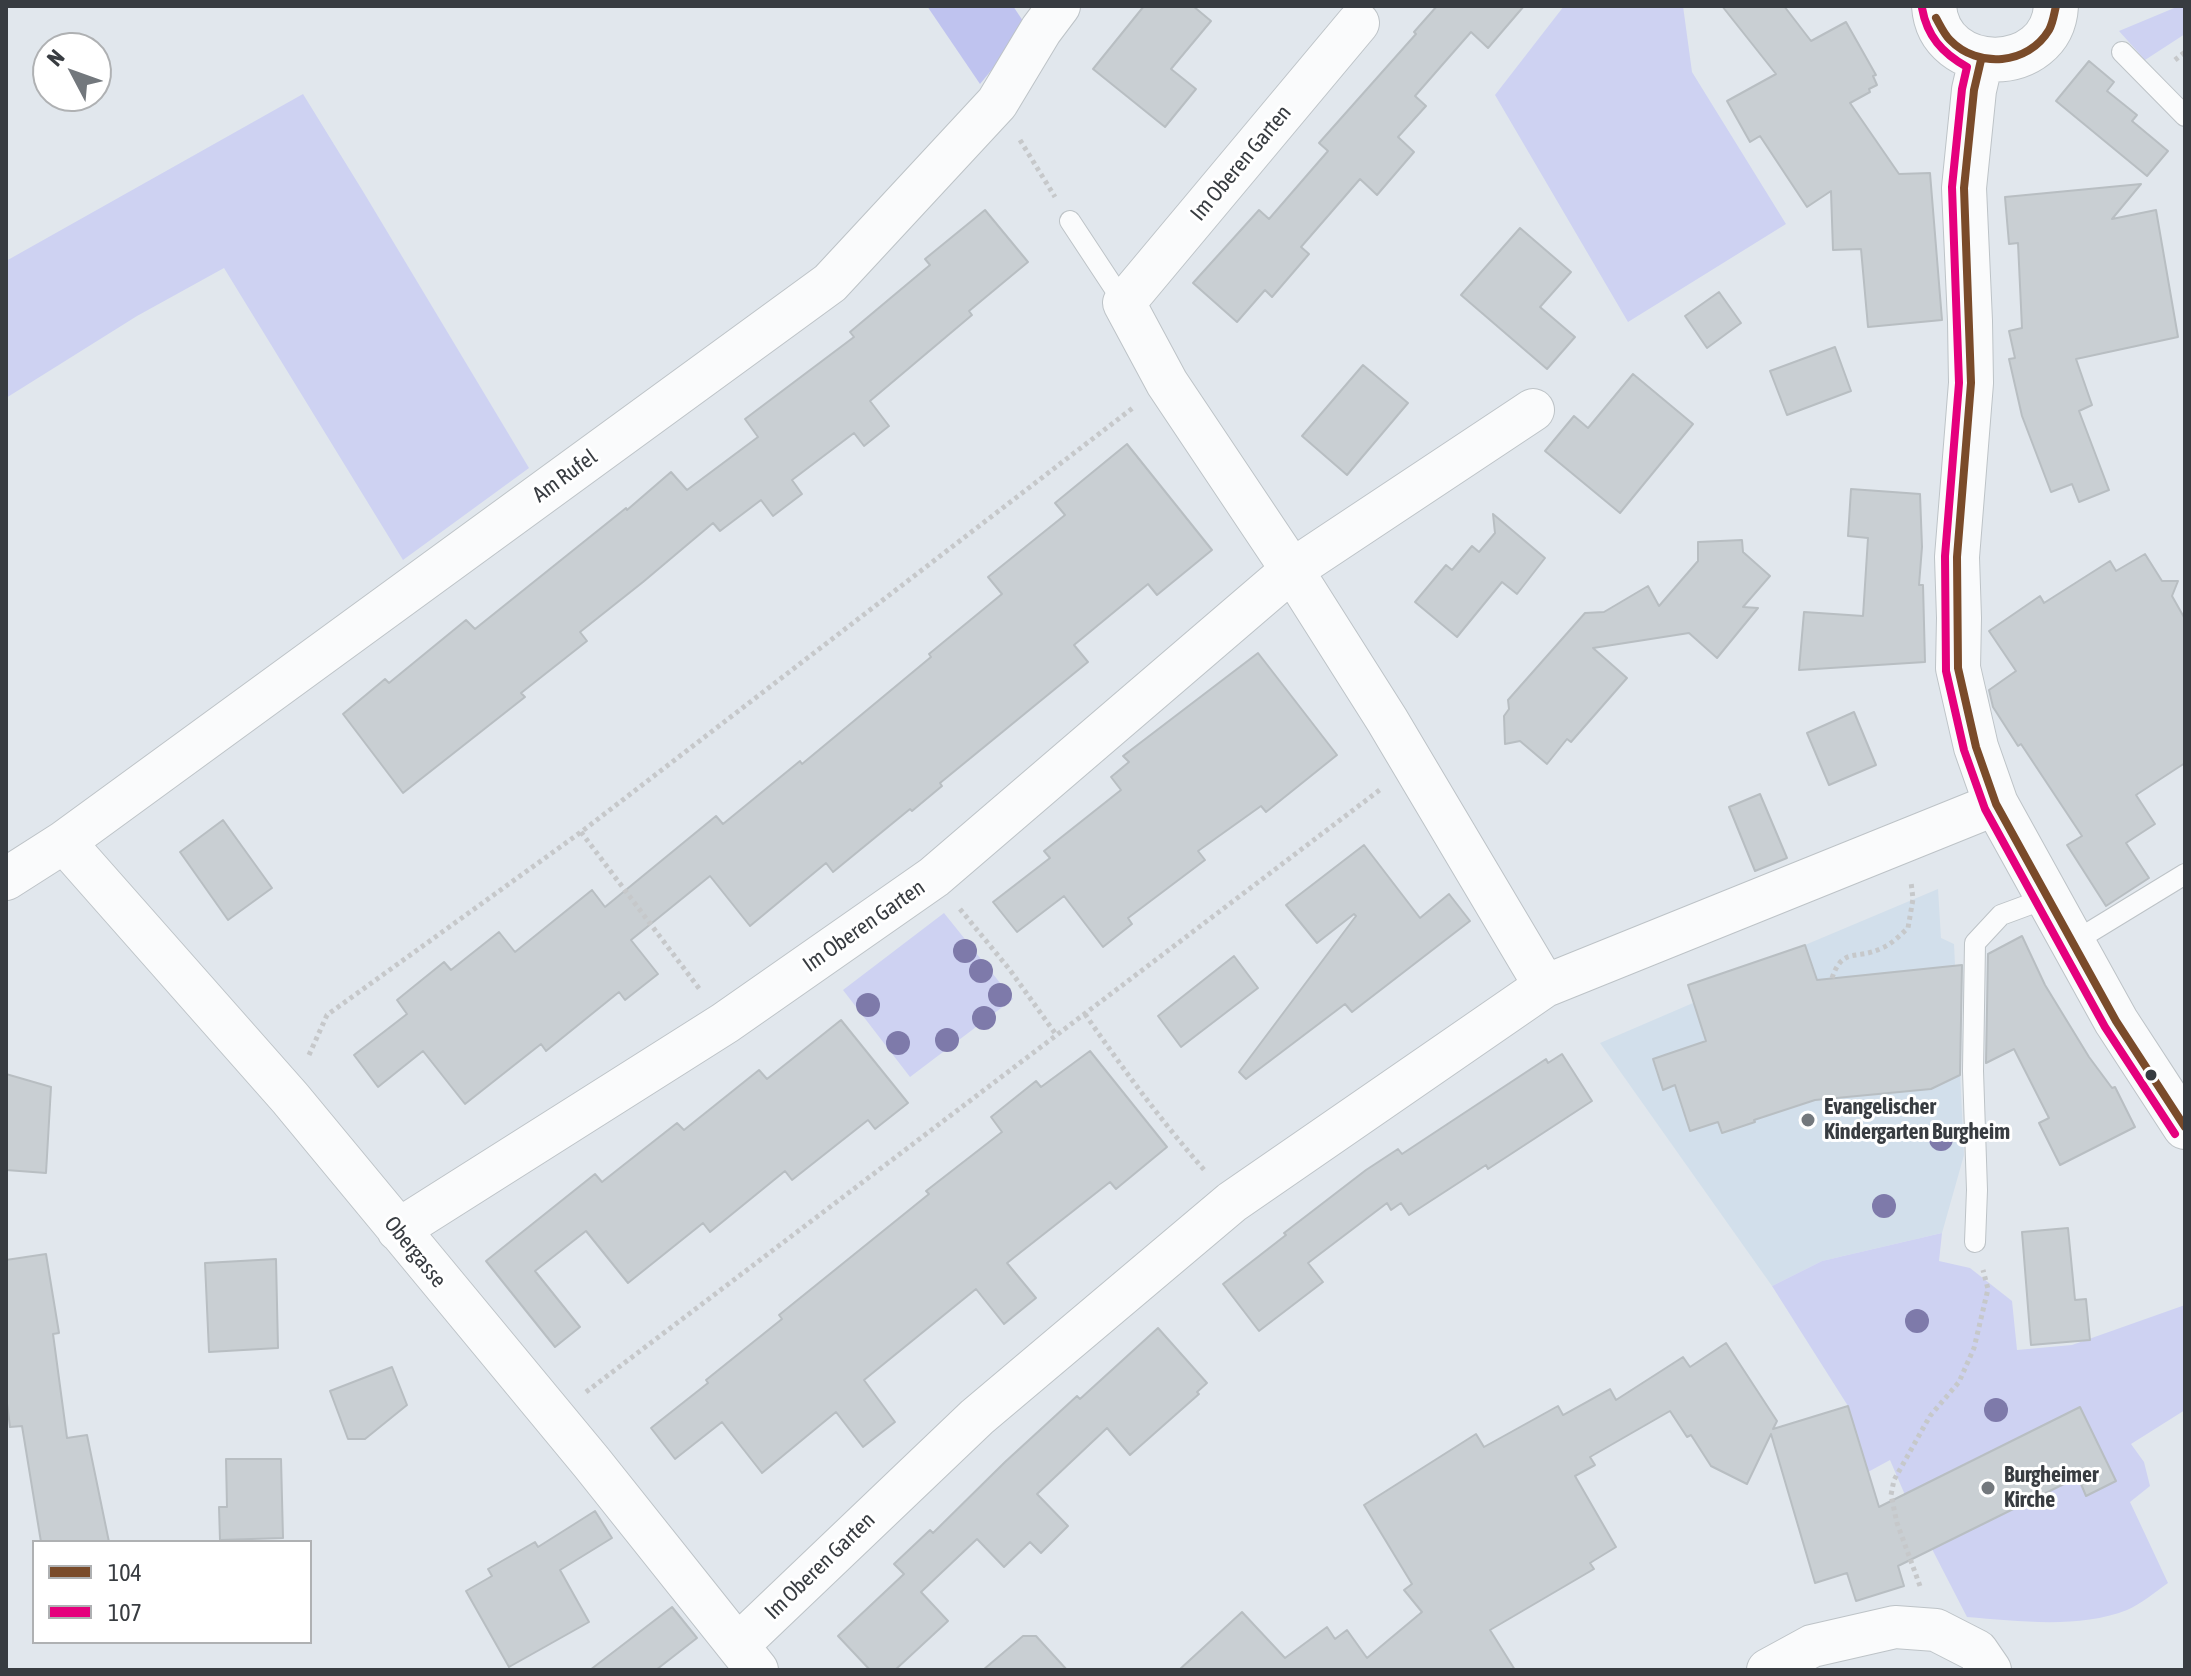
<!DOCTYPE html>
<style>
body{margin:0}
#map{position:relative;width:2191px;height:1676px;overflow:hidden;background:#e1e7ed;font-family:"Asap Condensed",sans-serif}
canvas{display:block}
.frame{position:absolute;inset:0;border:8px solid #383c41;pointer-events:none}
.legend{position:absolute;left:32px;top:1540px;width:280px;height:104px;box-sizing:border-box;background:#fff;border:2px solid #afb1b3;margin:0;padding:10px 14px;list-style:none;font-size:24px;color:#383c41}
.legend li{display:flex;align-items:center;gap:16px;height:40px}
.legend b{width:40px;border:2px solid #afb1b3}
.north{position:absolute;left:32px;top:32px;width:80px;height:80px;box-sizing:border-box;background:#fff;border:2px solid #afb1b3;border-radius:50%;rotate:311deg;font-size:22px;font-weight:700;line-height:32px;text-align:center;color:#383c41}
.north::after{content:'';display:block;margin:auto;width:28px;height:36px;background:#73787d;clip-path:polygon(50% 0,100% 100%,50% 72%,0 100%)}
</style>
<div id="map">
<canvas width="2191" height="1676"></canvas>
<div class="frame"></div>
<ul class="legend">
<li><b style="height:10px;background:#7a4b2a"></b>104</li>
<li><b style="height:10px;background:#e5007d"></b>107</li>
</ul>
<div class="north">N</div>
</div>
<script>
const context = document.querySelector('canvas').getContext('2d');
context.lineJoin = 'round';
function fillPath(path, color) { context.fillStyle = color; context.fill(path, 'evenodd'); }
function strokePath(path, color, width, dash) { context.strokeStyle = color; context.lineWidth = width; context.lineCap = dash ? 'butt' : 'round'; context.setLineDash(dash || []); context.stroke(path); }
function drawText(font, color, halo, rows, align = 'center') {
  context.font = font + ' "Asap Condensed",sans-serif'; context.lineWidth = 6; context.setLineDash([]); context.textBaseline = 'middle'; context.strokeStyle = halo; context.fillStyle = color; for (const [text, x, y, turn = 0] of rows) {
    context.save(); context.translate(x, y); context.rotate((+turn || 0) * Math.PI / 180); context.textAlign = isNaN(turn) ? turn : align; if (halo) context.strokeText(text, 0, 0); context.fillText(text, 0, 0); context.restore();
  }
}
fillPath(new Path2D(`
 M1938 889 1941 938 1954 944 1964 1155 1942 1233 1822 1261 1772 1286 1600 1043 1693 1003 1688 985 1805 945Z`), '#d2dfeb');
fillPath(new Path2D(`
 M1564 6H1683L1692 72 1786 224 1628 322 1495 95Z
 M2179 6H2185V34L2145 60 2119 31Z
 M303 94 364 193 529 468 403 560 224 268 137 316 6 398V261Z
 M944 913 1013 999 910 1077 843 990Z
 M1942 1233 1939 1261 1970 1268 2012 1301 2017 1350 2072 1345 2185 1305V1410L2131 1444 2144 1462 2150 1486 2130 1502 2168 1583C2155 1592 2141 1604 2127 1610 2079 1629 2017 1621 1967 1617L1932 1549 2077 1477 2086 1495 2116 1481 2085 1417 1905 1495 1890 1460 1868 1472 1848 1406 1772 1286 1822 1261Z`), '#ced2f2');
fillPath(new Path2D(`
 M927 6H1013L1027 27 980 84Z`), '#bfc3ef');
const building = new Path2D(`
 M1144 6H1193L1211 21 1171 69 1196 89 1165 127 1093 69Z
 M1437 6H1524L1488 48 1471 32 1415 96 1426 106 1398 137 1414 152 1377 195 1360 179 1301 247 1309 254 1272 297 1265 290 1237 322 1193 283 1259 210 1269 219 1328 151 1319 143 1416 34 1414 32Z
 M1722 6H1784L1811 41 1846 22 1876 75 1873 76 1877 85 1869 89 1870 92 1850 103 1899 174 1930 173 1942 320 1868 327 1861 249 1833 250 1831 191 1807 207 1760 136 1750 142 1727 101 1776 74Z
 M2089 61 2114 82 2107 91 2137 115 2132 121 2168 151 2147 176 2056 101Z
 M2141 184 2112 219 2156 210 2178 337 2076 359 2092 405 2079 411 2109 490 2079 502 2072 484 2051 492 2022 416 2009 359 2015 358 2009 331 2022 328 2018 243 2009 244 2005 197Z
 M985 210 1028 262 969 311 972 315 870 401 889 426 864 446 854 433 792 480 802 494 773 516 761 500 720 531 713 523 643 582 580 632 587 641 521 693 525 697 403 793 343 714 385 679 389 683 466 620 475 629 626 508 627 510 671 472 687 490 758 437 745 419 854 337 850 332 930 265 925 259Z
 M1520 228 1571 272 1540 307 1575 337 1547 369 1461 295Z
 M1719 292 1741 323 1707 348 1685 316Z
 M1835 347 1851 391 1787 415 1770 371Z
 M1363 365 1408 403 1347 475 1302 436Z
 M1633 374 1693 424 1620 513 1545 451 1574 416 1588 428Z
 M1127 444 1212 550 1157 595 1148 584 1074 645 1088 662 940 783 942 786 912 811 910 809 833 872 826 863 750 926 710 876 631 940 658 974 625 1000 619 992 546 1051 541 1044 465 1104 423 1051 378 1087 354 1055 407 1014 397 1000 444 962 451 970 499 932 515 952 592 890 605 907 716 816 723 824 800 761 802 764 931 657 929 654 1002 594 988 577 1065 515 1055 503Z
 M1851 489 1920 494 1922 547 1919 585H1923L1925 662 1799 670 1804 612 1863 616 1868 538 1848 536Z
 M1493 514 1545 558 1517 594 1502 582 1457 637 1415 602 1446 565 1452 570 1472 546 1479 552 1495 533Z
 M1742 540 1743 552 1770 576 1743 607 1758 608 1717 658 1689 633 1593 648 1627 678 1571 742 1567 739 1547 764 1520 741 1505 744 1504 716 1509 709 1508 700 1585 613 1604 612 1648 586 1659 606 1698 561V542Z
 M2145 554 2162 581H2178L2172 596 2185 619V763L2136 795 2155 824 2126 843 2149 878 2106 906 2067 845 2082 836 2021 744 2018 746 1993 707 1989 690 2016 671 1989 631 2040 596 2044 603 2110 561 2116 571Z
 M1258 653 1337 755 1266 812 1261 806 1198 851 1205 860 1128 918 1132 924 1103 947 1064 896 1017 932 993 902 1050 858 1044 851 1121 790 1111 777 1129 762 1123 756Z
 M1854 712 1876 765 1829 785 1807 733Z
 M1760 794 1787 858 1755 871 1729 807Z
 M223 820 272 888 228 920 180 852Z
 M1364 845 1420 918 1449 894 1470 921 1352 1012 1345 1004 1246 1079 1239 1072 1356 916 1354 914 1317 943 1286 905Z
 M2022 936 2045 985 2089 1057 2112 1088 2115 1087 2135 1127 2060 1165 2039 1123 2049 1118 2014 1049 1986 1063 1988 954Z
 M1805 945 1817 980 1962 965 1960 1075 1931 1089 1815 1100 1754 1120 1755 1122 1722 1133 1718 1122 1690 1131 1675 1085 1663 1090 1653 1059 1706 1041 1688 985Z
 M1234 956 1258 988 1181 1047 1158 1016Z
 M841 1020 908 1103 875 1129 868 1120 792 1180 785 1171 710 1232 703 1223 628 1283 586 1231 535 1271 580 1327 555 1347 486 1261 595 1174 602 1182 677 1123 684 1130 759 1070 767 1079Z
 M1090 1051 1167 1147 1116 1189 1110 1182 1007 1263 1036 1298 1004 1324 976 1289 864 1380 895 1422 863 1447 836 1412 762 1473 722 1422 675 1459 651 1428 708 1383 706 1380 782 1319 779 1315 929 1194 926 1191 1002 1132 991 1117 1036 1081 1041 1087Z
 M1562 1054 1592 1101 1488 1169 1486 1165 1409 1215 1401 1203 1391 1210 1387 1203 1308 1263 1323 1282 1259 1331 1223 1284 1286 1235 1284 1233 1366 1170 1398 1149 1402 1154 1546 1059 1548 1063Z
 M6 1074 51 1087 46 1173 6 1170Z
 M2068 1228 2075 1300 2086 1299 2090 1340 2031 1345 2022 1232Z
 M46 1254 59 1333 53 1334 67 1438 87 1435 109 1542H41L22 1426 10 1427 6 1396V1260Z
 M276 1259 278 1348 209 1352 205 1263Z
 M1158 1328 1207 1383 1197 1392 1199 1394 1130 1455 1107 1428 1037 1494 1068 1526 1041 1553 1030 1542 1004 1567 977 1539 921 1592 948 1621 895 1670H870L838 1636 904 1574 894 1564 930 1530 933 1533 1005 1462 1077 1396 1080 1399Z
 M1726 1343 1777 1421 1773 1429 1848 1406 1879 1507 2080 1407 2116 1481 2086 1496 2078 1477 1898 1566 1904 1586 1856 1601 1847 1573 1815 1583 1771 1434 1747 1484 1711 1466 1691 1435 1687 1437 1670 1411 1590 1457 1595 1465 1575 1476 1616 1547 1590 1563 1594 1569 1490 1630 1515 1670H1179L1242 1612 1285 1658 1327 1627 1335 1639 1347 1630 1367 1658 1422 1612 1404 1590 1412 1584 1364 1505 1476 1434 1484 1447 1558 1406 1563 1415 1610 1389 1616 1400 1683 1357 1690 1367Z
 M392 1367 407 1405 365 1439H348L330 1391Z
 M226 1459H281L283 1538 220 1540 219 1507H227Z
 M595 1511 612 1538 560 1570 589 1622 509 1667 466 1591 492 1576 488 1569 535 1542 538 1547Z
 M672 1607 697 1638 656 1670H590Z
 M1023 1636H1036L1067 1670H983Z`);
fillPath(building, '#c9cfd3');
strokePath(building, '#b8bec2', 2);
const service = new Path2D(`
 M2122 52 2185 116
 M1070 221 1124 303
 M2072 943 2185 874
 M1975 1242 1977 1190 1973 1071 1975 943 2001 915 2047 898`);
const minor = new Path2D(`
 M1358 23 1124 303 1167 383 1292 570 1387 720 1545 986
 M64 842 290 1098 592 1463 757 1670
 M6 879 64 842 830 283 997 103 1041 30 1059 6
 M398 1230 725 1023 934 877 1292 570 1533 410
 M738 1645 977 1417 1232 1202 1545 986 1996 804
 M1768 1670 1812 1646 1895 1627 1936 1630 1977 1651 1990 1670`);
const tertiary = new Path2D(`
 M1934 6C1939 78 2052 77 2056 6
 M1981 60 1974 90 1964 188 1970 321 1971 383 1957 557 1959 618 1958 668 1976 747 1996 804 2116 1021 2185 1127`);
strokePath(service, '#bdc3c7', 22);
strokePath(minor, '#bdc3c7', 44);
strokePath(tertiary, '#bdc3c7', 46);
strokePath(new Path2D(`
 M2175 60 2185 52
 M1020 140 1055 197
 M581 832 701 991
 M960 909 1010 970 1057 1036
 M1832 978C1843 946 1856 961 1882 948 1892 944 1900 935 1908 928L1913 899 1911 882
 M1085 1014C1123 1069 1162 1122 1206 1172
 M309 1055 327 1015 581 832 1134 407
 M586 1392 1381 789
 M1920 1586 1897 1523 1891 1495 1894 1480 1930 1416 1959 1382 1974 1348 1988 1289 1983 1270`), '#c6c8ca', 5, [4, 4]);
strokePath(service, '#fafbfc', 20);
strokePath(minor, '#fafbfc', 42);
strokePath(tertiary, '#fafbfc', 44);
strokePath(new Path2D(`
 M1936 18C1940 25 1944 34 1950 40 1978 69 2028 65 2049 30 2053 23 2054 14 2056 6
 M1981 60 1974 90 1964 188 1971 383 1957 557 1958 668 1976 747 1996 804 2116 1021 2185 1127`), '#7a4b2a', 8);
strokePath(new Path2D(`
 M1922 8C1927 36 1942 53 1967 67L1962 89 1952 187 1959 383 1945 556 1946 671 1964 750 1985 809 2105 1027 2175 1134`), '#e5007d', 8);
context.fillStyle = '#7e7aaa';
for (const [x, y] of [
 [965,951],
 [981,971],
 [1000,995],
 [868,1005],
 [984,1018],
 [947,1040],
 [898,1043],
 [1941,1139],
 [1884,1206],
 [1917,1321],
 [1996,1410]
]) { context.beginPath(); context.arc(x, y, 12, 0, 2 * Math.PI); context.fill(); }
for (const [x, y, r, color] of [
 [2151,1075,7,"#383c41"],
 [1808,1120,8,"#73787d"],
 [1988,1488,8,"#73787d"]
]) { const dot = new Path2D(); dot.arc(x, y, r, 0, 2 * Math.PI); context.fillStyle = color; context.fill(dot); strokePath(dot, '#fff', 3); }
drawText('22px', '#383c41', '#fff', [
 ["Im Oberen Garten",1241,163,-50],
 ["Am Rufel",565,476,-36],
 ["Im Oberen Garten",864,926,-35],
 ["Obergasse",415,1252,51],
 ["Im Oberen Garten",820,1566,-44]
]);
drawText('bold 22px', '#383c41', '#fff', [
 ["Evangelischer",1824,1107],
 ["Kindergarten Burgheim",1824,1132],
 ["Burgheimer",2004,1475],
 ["Kirche",2004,1500]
], 'left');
</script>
